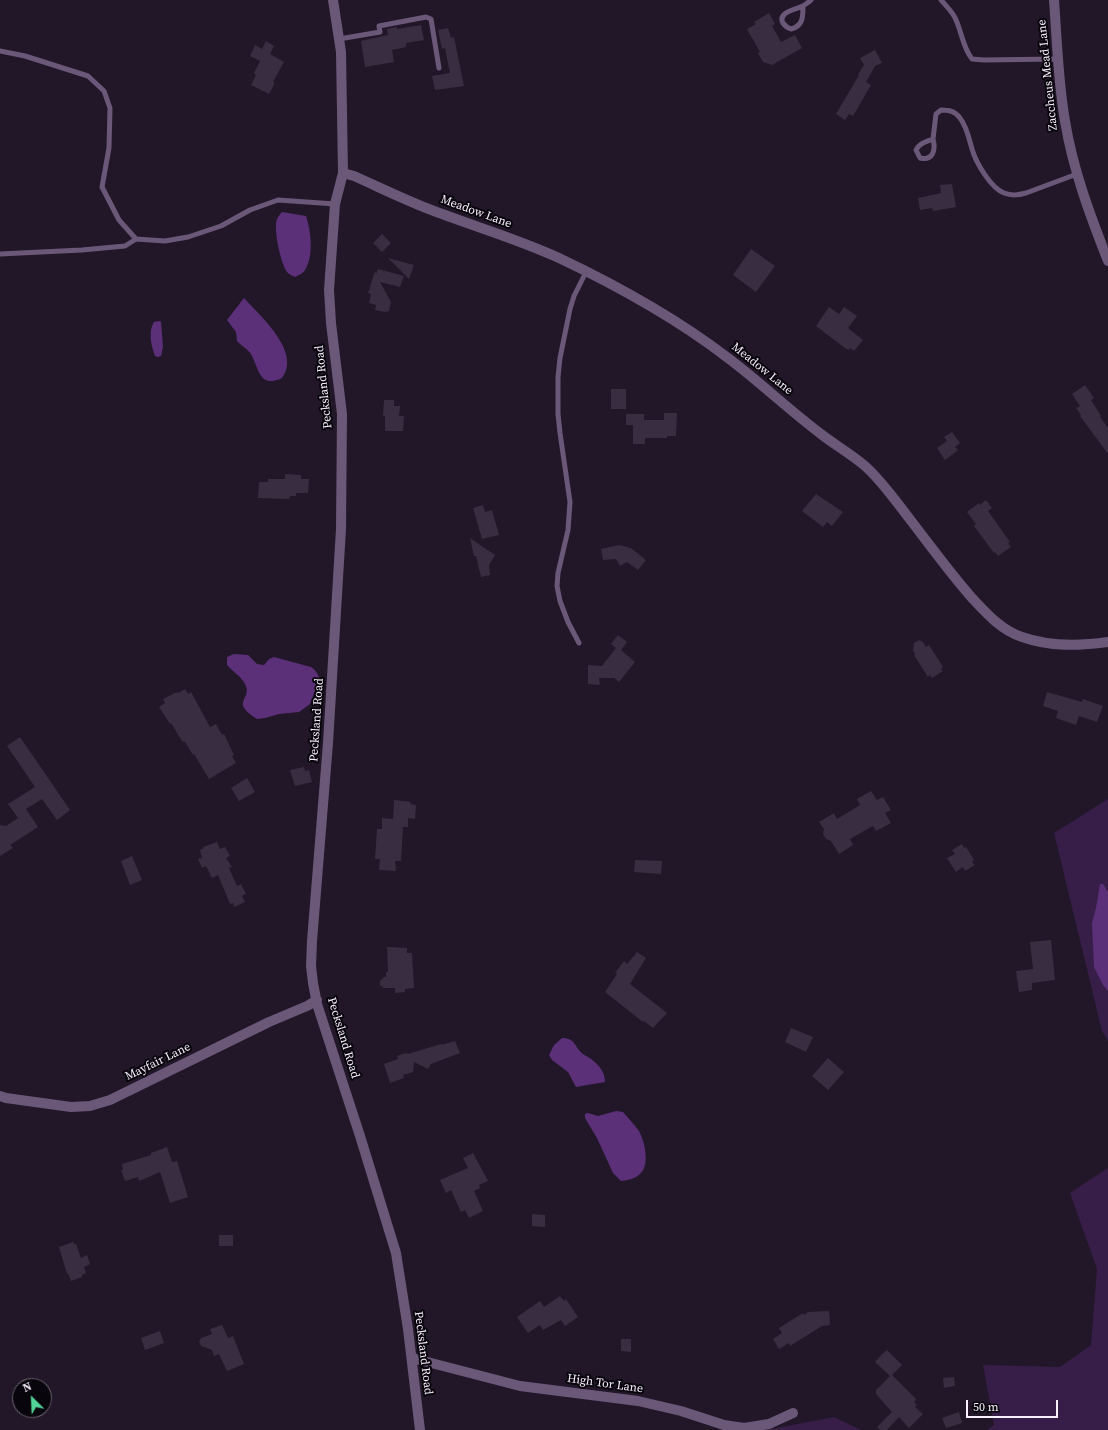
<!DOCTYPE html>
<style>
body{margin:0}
#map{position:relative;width:1108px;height:1430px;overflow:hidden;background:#221729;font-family:"Source Serif 4",serif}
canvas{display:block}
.north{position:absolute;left:12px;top:1378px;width:40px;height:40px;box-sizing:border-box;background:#09050c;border:1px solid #69636d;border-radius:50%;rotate:336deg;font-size:11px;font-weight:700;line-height:16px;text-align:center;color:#f8f0fe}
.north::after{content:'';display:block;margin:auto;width:14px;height:18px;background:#52d397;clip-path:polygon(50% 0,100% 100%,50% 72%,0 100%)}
.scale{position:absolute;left:966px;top:1400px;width:92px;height:18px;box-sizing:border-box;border:2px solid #f8f0fe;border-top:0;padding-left:5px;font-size:12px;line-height:14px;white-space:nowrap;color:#f8f0fe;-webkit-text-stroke:3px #09050c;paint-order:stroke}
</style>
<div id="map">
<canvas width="1108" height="1430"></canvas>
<div class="north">N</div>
<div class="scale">50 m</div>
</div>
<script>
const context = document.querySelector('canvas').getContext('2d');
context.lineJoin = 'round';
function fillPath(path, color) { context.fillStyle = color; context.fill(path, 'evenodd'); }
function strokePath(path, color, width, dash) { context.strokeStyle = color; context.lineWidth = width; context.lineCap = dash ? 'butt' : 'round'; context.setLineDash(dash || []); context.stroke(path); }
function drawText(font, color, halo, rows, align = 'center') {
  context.font = font + ' "Source Serif 4",serif'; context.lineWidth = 4; context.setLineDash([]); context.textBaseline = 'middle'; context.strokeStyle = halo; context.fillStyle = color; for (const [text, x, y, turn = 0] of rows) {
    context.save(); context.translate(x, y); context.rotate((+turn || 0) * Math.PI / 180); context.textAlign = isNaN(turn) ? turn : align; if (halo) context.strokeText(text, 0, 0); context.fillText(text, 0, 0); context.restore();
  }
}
fillPath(new Path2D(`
 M1108 799V1041L1102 1031 1054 833Z
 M1108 1168V1430H987L994 1425 983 1365 1060 1367 1091 1345 1097 1269 1070 1193Z
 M834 1417 861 1430H766Z`), '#371e48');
fillPath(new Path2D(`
 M282 212 306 216C311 231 314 256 305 270 303 274 298 275 295 277 292 276 289 274 287 272 281 264 273 229 277 219 278 217 280 214 282 212Z
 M244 298C260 316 302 352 282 378 259 389 259 368 251 354 247 348 241 346 237 341L236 332 227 320Z
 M160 321 161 322 163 347 161 356 158 357 155 356C151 346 148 331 154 322Z
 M234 654 248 655 257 664 264 665 269 659 274 657 311 667C316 670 319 676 321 682L316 688 310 704 299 712 279 714 265 718 257 719C229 701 253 700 245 684 241 676 233 672 227 665V657Z
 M1100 884H1103L1108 892V991L1103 985 1094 967 1092 923 1096 908Z
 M562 1038C576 1038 574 1047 583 1054 585 1056 589 1057 591 1059 599 1065 605 1072 605 1082L576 1087 568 1072 552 1060 549 1055 554 1045Z
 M616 1111 623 1112C628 1118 634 1124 639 1131 642 1137 644 1143 645 1149 648 1169 642 1179 621 1181L613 1173 597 1138 585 1118V1114L588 1113 598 1116Z`), '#5c2f79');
fillPath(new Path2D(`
 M769 13 775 24 772 26 781 42 795 35 802 48 772 65 763 62 758 53 760 52 747 29 756 24 754 22Z
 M421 25 424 40 406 43V47L392 50 394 62 365 67 361 41 388 35 387 29 397 27V29Z
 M448 28 451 38 454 37 464 86 435 90 432 76 450 73 445 48 442 49 438 30Z
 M266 41 274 46 270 54 284 62 273 82 275 83 269 94 251 85 256 75 254 73 260 61 250 56 255 45 262 49Z
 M875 50 882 63 875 66 866 82 871 85 853 116 849 114 845 120 836 114 859 75 858 74 864 65 860 58Z
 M952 184 956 207 933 211 932 208 920 210 918 198 941 193 940 185Z
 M382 234 391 243 382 252 373 243Z
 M751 249 775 266 756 292 733 275Z
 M388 258 414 265 409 279Z
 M378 269 404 276 400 287 380 282 391 302 389 311 385 312 375 310 376 305 369 303 371 294 368 293 375 271 376 274Z
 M829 307 839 314 844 307 857 316 848 328 863 340 854 351 850 348 849 350 845 348 816 326Z
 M1085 385 1094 398 1091 400 1101 416 1100 417 1108 428V454L1080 416 1081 415 1076 408 1080 406 1072 394Z
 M611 389H626V409H611Z
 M384 400H394V406H400L399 416H404L403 431H385V416H383Z
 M664 413H677L676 436H667V438H645V444H633V425H626V414H644V420H664Z
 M952 432 960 443 955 447 958 450 945 460 937 448 947 441 944 437Z
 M285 474 301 475V479H309L308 493H296V496H290L289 499 258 498 259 482H268V479H285Z
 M816 494 843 512 832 526 827 522 823 527 802 511Z
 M986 500 992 508 988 511 1010 542 1008 543 1011 547 998 556 995 552 994 553 974 526 976 524 967 512 979 503 980 505Z
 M483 505 485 512 492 510 499 535 482 539 473 508Z
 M470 538 495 555 489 565 490 575 481 577 476 556H474Z
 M619 545 631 548 646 560 638 570 627 562 620 566 616 559 603 560 601 549Z
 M618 635 627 642 621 650 635 662 619 682 614 678H599L600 685 588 684V665L602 666 616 648 611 644Z
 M919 640 923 642 926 647 929 645 943 667 941 669 943 671 932 678 930 675 928 677 914 655 915 654 913 650 914 643Z
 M185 689 188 694 191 692 210 727 216 724 222 735 224 734 234 755 232 756 236 763 209 779 194 754 193 755 185 742 182 741 171 723 170 724 159 707 165 703 163 699 177 692 178 693Z
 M1047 692 1082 702 1083 699 1103 706 1097 722 1079 716 1076 725 1056 718 1058 711 1043 706Z
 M20 737 70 810 57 820 42 799 26 809 38 827 10 845 13 848 0 856V825L6 826 18 818 8 804 35 787 7 746Z
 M304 767 305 771 309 770 312 782 295 786 290 770Z
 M247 778 255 792 239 801 231 788Z
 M871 791 877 800 883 797 891 810 885 813 891 823 876 831 873 826 850 839 853 845 839 854 831 841 826 839 823 834 824 829 819 822 834 813 837 819 860 805 857 799Z
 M394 800 411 802 410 804 416 805 415 819 408 818V827H403L401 861H395L396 871 379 870 380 859H375L377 829H382V818L393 819Z
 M217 842 220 849 225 847 230 856 226 858 232 867 229 868 237 886 241 884 246 894 242 896 245 902 234 907 233 903 230 904 218 875 212 878 206 866 202 868 198 859 202 858 200 850 204 848 203 847Z
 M962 844 964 848 966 847 974 860 972 862 975 865 965 871 963 867 956 872 947 858 955 854 952 850Z
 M132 856 142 880 130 885 121 861Z
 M635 860 662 861 661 874 634 872Z
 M1051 940 1055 980 1032 983V990L1019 992 1016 971 1033 969 1030 942Z
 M387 947 407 948V953H412L414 988 405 989V992L395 993V988H384L380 985V981L384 977H386V972H388Z
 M637 952 646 958 630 984 667 1013 653 1028 644 1021 643 1022 605 992 617 974 615 973 624 961 627 964Z
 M791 1028 813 1037 806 1052 785 1042Z
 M455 1041 460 1053 431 1064 428 1069 414 1062 413 1072 403 1075 404 1078 390 1083 384 1064 398 1059 397 1056 406 1053 408 1054 441 1044V1045Z
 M828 1058 844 1072 828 1090 812 1076Z
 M167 1147 172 1162 177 1161 188 1197 170 1203 160 1172 139 1181 138 1177 125 1181 121 1170H123L122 1164 151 1155V1153Z
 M473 1153 488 1181 479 1185 480 1188 474 1191 483 1211 469 1218 465 1210 461 1212 451 1190 446 1193 440 1180 468 1168 463 1158Z
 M532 1214 545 1215V1227L532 1226Z
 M219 1235H233V1246H219Z
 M73 1242 74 1244H76L81 1258 87 1255 90 1264 84 1267 86 1273 82 1275V1277L71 1281 68 1273 67 1274 59 1247Z
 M560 1296 564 1301 566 1299 578 1317 565 1326 561 1320 543 1330 540 1325 528 1333 517 1317 540 1301 544 1307Z
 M829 1311 830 1325 822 1326 790 1346 789 1343 779 1349 773 1339 782 1333 779 1328 803 1313 804 1315 808 1312Z
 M222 1325 228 1338 233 1336 244 1364 227 1371 219 1354 214 1356 212 1350 201 1346 199 1342 201 1338 212 1334 210 1329Z
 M160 1331 164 1343 145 1350 141 1338Z
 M621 1339H631V1352L621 1351Z
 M887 1350 902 1365 892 1375 916 1399 914 1402 917 1405 915 1407 923 1414 909 1428 899 1417 887 1430H880L877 1427 892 1412 876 1394V1390L890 1376 875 1362 881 1355Z
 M954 1377 955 1386 944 1388 943 1378Z
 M959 1412 962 1423 946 1428 942 1418Z`), '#392d42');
strokePath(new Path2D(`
 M941 0C946 6 953 12 956 20 962 33 963 48 972 59L984 60 1058 59
 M803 6C803 17 803 26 791 29 788 28 785 26 783 23 777 12 797 9 803 6 806 4 809 2 811 0
 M339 39 380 32 379 26 426 17 431 19 439 68
 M0 51 25 56 88 76 104 91 110 108 109 148 102 187 119 220 136 239 165 241 188 237 221 226 250 210 278 200 335 204
 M933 139C936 150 933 161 920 158L916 150C919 143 926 142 933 139L936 114 941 110C949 110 955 111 960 118 967 127 969 139 972 149 976 163 991 188 1004 193 1012 196 1018 195 1026 193L1077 174
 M0 254 82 250 125 246 136 239
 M579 643 568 622 560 601 557 586 558 573 568 530 570 502 560 433 558 414V377L560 358 570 309 574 296 586 272`), '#6b5879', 5);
strokePath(new Path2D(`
 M333 0 341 52 343 173 335 204 329 290 331 323 342 414 341 529 328 743 312 941 311 966 313 983 317 1004 360 1136 396 1253 408 1329 420 1430
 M1054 0C1057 40 1058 81 1065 121 1073 170 1090 215 1108 261
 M343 173 354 176C381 188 407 201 434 211 476 227 518 239 559 258 618 286 676 318 728 358 760 382 789 410 821 434 835 445 851 454 865 466 883 482 897 503 912 522 932 548 951 574 972 598 986 613 1001 630 1022 637 1050 647 1079 646 1108 642
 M0 1096 6 1098 71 1107 90 1106 110 1100 269 1022 307 1006 317 1000
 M412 1358 520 1386 638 1401 681 1411 724 1425 744 1428 769 1424 793 1413`), '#6b5879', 10);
drawText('12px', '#f8f0fe', '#09050c', [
 ["Zaccheus Mead Lane",1048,75,-96],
 ["Meadow Lane",476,212,20],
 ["Meadow Lane",762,369,39],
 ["Pecksland Road",324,387,-96],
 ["Pecksland Road",317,720,-86],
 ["Pecksland Road",343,1038,73],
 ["Mayfair Lane",158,1062,-26],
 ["Pecksland Road",423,1353,83],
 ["High Tor Lane",605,1384,8]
]);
</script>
